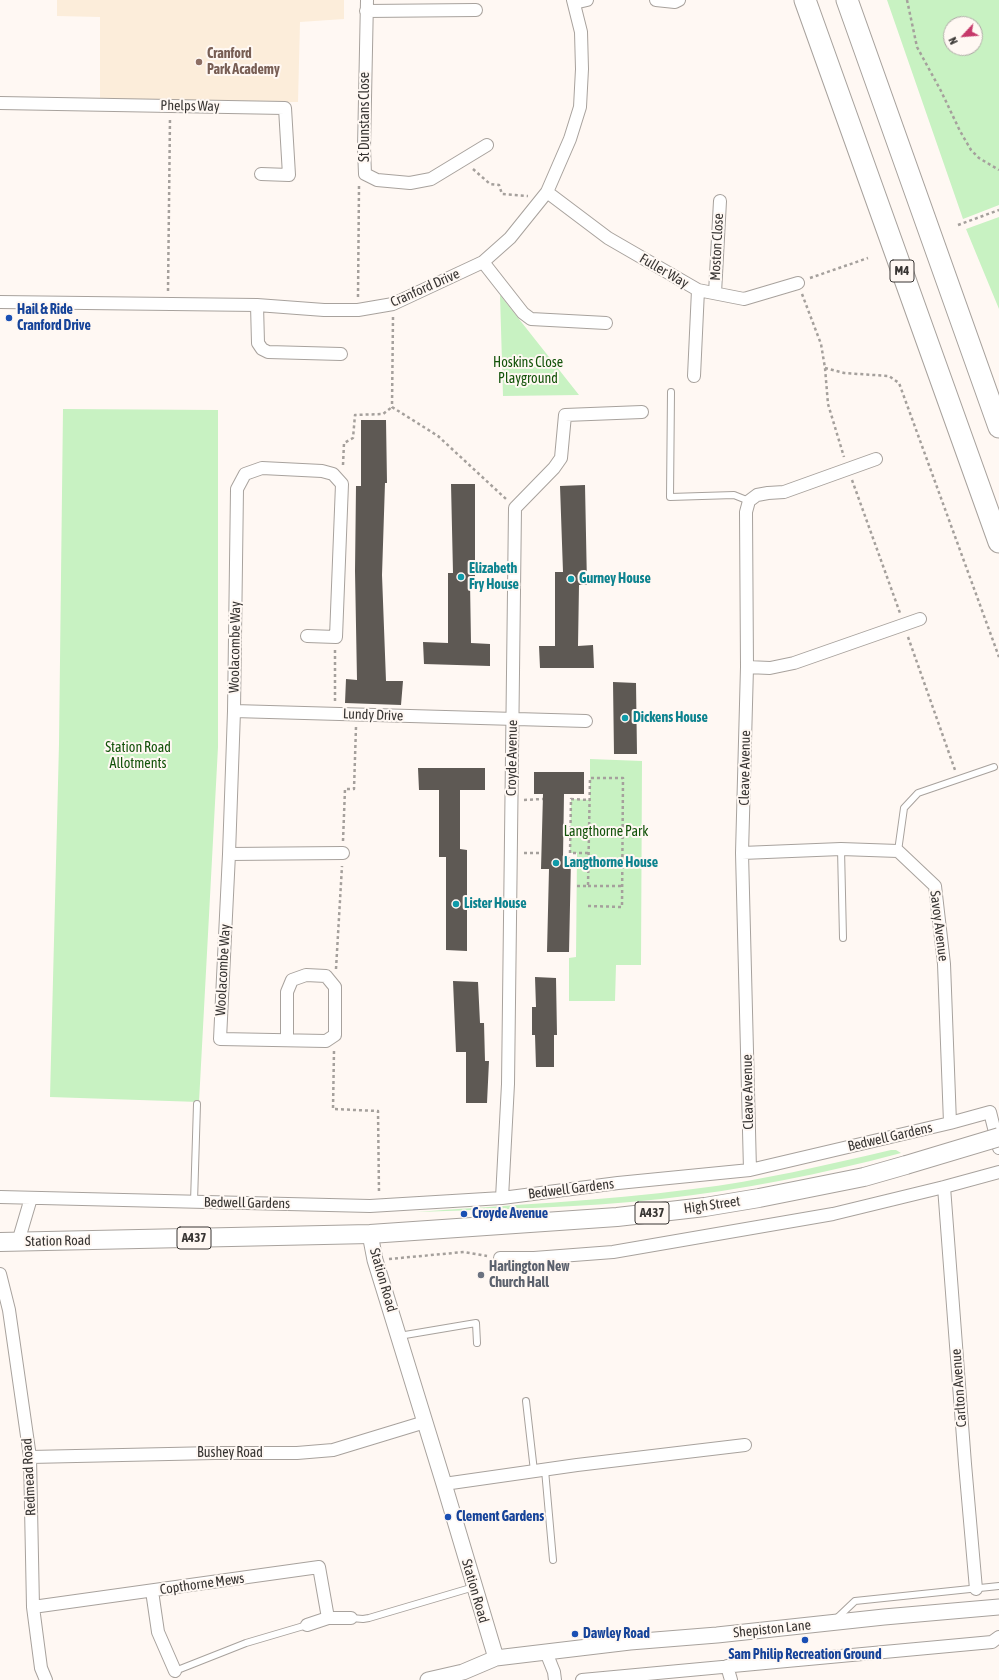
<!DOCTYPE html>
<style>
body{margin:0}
#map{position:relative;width:999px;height:1680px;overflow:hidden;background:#fff8f3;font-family:"Asap Condensed",sans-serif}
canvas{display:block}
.north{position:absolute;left:943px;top:16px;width:40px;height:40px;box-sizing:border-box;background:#fff8f3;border:1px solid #afaaa6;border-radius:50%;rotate:244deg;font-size:11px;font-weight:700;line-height:16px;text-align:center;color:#383533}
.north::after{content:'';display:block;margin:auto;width:14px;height:18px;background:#c6396a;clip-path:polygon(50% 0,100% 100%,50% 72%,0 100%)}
</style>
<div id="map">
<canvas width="999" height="1680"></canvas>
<div class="north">N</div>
</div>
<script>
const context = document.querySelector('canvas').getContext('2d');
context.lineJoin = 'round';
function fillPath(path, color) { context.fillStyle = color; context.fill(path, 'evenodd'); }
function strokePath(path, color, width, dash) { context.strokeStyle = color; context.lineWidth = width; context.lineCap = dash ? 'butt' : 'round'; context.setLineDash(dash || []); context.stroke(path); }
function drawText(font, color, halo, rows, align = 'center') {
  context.font = font + ' "Asap Condensed",sans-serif'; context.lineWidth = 4; context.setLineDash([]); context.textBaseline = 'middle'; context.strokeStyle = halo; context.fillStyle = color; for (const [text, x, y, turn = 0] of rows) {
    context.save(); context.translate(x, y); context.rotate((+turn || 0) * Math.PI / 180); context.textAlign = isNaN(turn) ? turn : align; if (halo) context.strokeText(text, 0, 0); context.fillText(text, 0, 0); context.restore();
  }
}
fillPath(new Path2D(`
 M57 0H344V19L300 22 298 102 100 104V17L57 16Z`), '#fcedda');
fillPath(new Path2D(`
 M887 0H999V205L963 219ZM951 24H975V48H951Z
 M999 217V309L966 229Z
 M500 295 579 395 503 396Z
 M63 409 218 410V747L199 1102 50 1097 59 744Z
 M590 759 642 761 641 965H616L615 1001H569V958L576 957 577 853H570L571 799 590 800Z
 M891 1150H896L901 1153C822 1174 742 1190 661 1199 579 1208 497 1209 416 1212 508 1205 601 1201 693 1189 760 1181 826 1165 891 1150Z`), '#c8f2c2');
fillPath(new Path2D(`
 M361 420H386L387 483H385L382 575 386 681H403L401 705 345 703 346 679 357 680 355 571 356 486H361Z
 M451 484H475V582H470L471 643 490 644V666L424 664 423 642 448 643V573H453Z
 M585 485 587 585H579L578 646 593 645 594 668H540L539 646H555V572H563L560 486Z
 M613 682 636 683 637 754H614Z
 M418 768H485V790H460V849L467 850V951L446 950V857H439V790H419Z
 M534 772H584V794H564L563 857 571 858 569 952H547L549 869H541L543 794H534Z
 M535 977 556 978 557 1035H554V1067H536L535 1035H532V1007H536Z
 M453 981 478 982 480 1023H484L485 1061H489L487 1103H466V1052H456Z`), '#5e5954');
const service = new Path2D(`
 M671 392 670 497 734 495 749 501
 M841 849 843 938
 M898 851 904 808 918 793 994 767
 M194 1202 197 1104
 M399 1336 476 1323 477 1343
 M526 1401 534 1471
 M545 1470 553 1560
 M351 1618 363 1619 369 1618 474 1587
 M835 1620 855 1601 999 1586
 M175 1671 246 1643 307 1625`);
const minor = new Path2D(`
 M367 0 364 148 365 174 377 180 410 183 431 179 487 145
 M656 0 675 2 679 0
 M574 3 587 0
 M366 11 476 10
 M0 103 285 108 289 175 261 174
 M547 192 608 238 698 290 744 299 798 283
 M483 262 523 313 531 319 606 323
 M715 293 720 201
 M0 302 257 305 324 310H358L393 304 483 262 510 238 547 192 570 139 580 107 582 69 581 32 573 0
 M257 305 258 343 262 349 268 352 341 354
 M694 376 698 290
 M747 667 770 668 794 663 920 619
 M234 711 586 721
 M742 853 841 849 898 851 935 886 944 964 950 1123
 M229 854 343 853
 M287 1040V992L292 980 306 975 326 976 335 987V1035L326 1041 220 1039 229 854 234 711 237 489 245 474 262 468 322 471 333 474 342 484 336 637 307 636
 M750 1170 742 853 747 667 746 512 749 501 757 495 768 493 784 492 876 459
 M944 1187 965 1464 976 1589
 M0 1197 370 1206 502 1198 618 1183 750 1170 950 1123 990 1112 999 1148
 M502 1198 508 1084 515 508 554 468 561 458 565 415 642 412
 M18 1242 31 1198
 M500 1258H534L613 1252 833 1214 944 1187 999 1172
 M0 1274 9 1310 30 1457 33 1607 41 1668 46 1680
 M30 1457 215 1453H297L333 1450 425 1422
 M444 1484 577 1465 745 1445
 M152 1591 158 1632 175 1671
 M33 1607 319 1567 328 1618
 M307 1625 328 1618H351
 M546 1652 554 1672 555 1680
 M727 1666 731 1680
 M582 1680 992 1642 999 1637`);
const tertiary = new Path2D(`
 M370 1234 375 1260 444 1484 496 1658
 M428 1680 463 1672 496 1658 630 1642 717 1635 884 1617 999 1607`);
const primary = new Path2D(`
 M0 1242 370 1234 617 1217 705 1207 759 1198 864 1177 906 1165`);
const motorway = new Path2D(`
 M805 0 999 542
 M847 0 999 427`);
strokePath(service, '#a8a29d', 8);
strokePath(minor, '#a8a29d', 14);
strokePath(tertiary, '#a8a29d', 17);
strokePath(primary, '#a8a29d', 20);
strokePath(motorway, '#a8a29d', 23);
strokePath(new Path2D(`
 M907 0 917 47 941 91 960 131 971 150 979 158 999 170
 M473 169 490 184 499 185 502 194 528 196
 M958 225 999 210
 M810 278 868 258
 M168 291 170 118
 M802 294 821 344 825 368 828 404 844 457
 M358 297 359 186
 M393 317 392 407 438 436 506 499
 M825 368 844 373 889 376 899 383 999 657
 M343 465 344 443 353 438 355 415 383 414 392 407
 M852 480 900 613
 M908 637 955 770
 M335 701V650
 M524 800 543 799
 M343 841 345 789H354L356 727
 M524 853H541
 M588 853H570L571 799 590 800
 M588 865H622
 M577 886H588L590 778H623L622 907 588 906
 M588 886H622
 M336 969 342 866
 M334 1051 333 1109 378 1111 379 1193
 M389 1259 464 1252 487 1256`), '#a5a09c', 2.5, [3, 3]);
strokePath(service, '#fff', 6);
strokePath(minor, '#fff', 12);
strokePath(tertiary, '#fff', 15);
strokePath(primary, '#fff', 18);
strokePath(motorway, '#fff', 21);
const primaryBridge = new Path2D(`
 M906 1165 999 1137`);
strokePath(primaryBridge, '#a8a29d', 20, []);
strokePath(primaryBridge, '#fff', 18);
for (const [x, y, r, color] of [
 [199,62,4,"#8d6e63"],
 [9,318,4,"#1a4fb4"],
 [461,577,4,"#0f9aa8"],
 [571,579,4,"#0f9aa8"],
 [625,718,4,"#0f9aa8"],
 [556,863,4,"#0f9aa8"],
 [456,904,4,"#0f9aa8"],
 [464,1214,4,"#1a4fb4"],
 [481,1275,4,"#6b7280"],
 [448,1517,4,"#1a4fb4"],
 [575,1634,4,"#1a4fb4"],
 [805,1640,4,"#1a4fb4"]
]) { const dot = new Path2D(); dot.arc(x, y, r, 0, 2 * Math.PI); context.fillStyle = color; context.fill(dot); strokePath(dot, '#fff8f3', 1.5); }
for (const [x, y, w] of [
 [902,271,24],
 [652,1213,34],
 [194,1238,34]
]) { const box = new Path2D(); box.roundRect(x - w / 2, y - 11, w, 22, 3); context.fillStyle = '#fff8f3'; context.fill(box); strokePath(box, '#383533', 1); }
drawText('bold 13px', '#383533', null, [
 ["M4",902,271],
 ["A437",652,1213],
 ["A437",194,1238]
]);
drawText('bold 14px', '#785e54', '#fff8f3', [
 ["Cranford",207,54],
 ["Park Academy",207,70]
], 'left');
drawText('14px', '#383533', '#fff8f3', [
 ["Phelps Way",190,106,1],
 ["St Dunstans Close",365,117,-90],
 ["Moston Close",717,247,-87],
 ["Fuller Way",664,271,30],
 ["Cranford Drive",425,288,-24],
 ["Woolacombe Way",235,647,-89],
 ["Lundy Drive",373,715,2],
 ["Croyde Avenue",512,758,-89],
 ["Cleave Avenue",745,768,-89],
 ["Savoy Avenue",939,926,83],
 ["Woolacombe Way",223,970,-87],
 ["Cleave Avenue",748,1092,-91],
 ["Bedwell Gardens",890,1137,-13],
 ["Bedwell Gardens",571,1189,-7],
 ["Bedwell Gardens",247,1203,1],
 ["High Street",712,1205,-8],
 ["Station Road",58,1241,-1],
 ["Station Road",383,1280,74],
 ["Carlton Avenue",959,1388,-94],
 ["Bushey Road",230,1453],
 ["Redmead Road",29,1477,-93],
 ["Copthorne Mews",202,1584,-8],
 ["Station Road",475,1591,74],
 ["Shepiston Lane",772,1629,-6]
]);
drawText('bold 14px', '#164399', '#fff8f3', [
 ["Hail & Ride",17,310],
 ["Cranford Drive",17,326],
 ["Croyde Avenue",472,1214],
 ["Clement Gardens",456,1517],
 ["Dawley Road",583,1634],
 ["Sam Philip Recreation Ground",805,1655,"center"]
], 'left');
drawText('14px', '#13530a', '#fff8f3', [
 ["Hoskins Close",528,363],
 ["Playground",528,379],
 ["Station Road",138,748],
 ["Allotments",138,764],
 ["Langthorne Park",606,832]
]);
drawText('bold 14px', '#0d838f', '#fff8f3', [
 ["Elizabeth",469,569],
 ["Fry House",469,585],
 ["Gurney House",579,579],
 ["Dickens House",633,718],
 ["Langthorne House",564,863],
 ["Lister House",464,904]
], 'left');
drawText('bold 14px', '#5b616d', '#fff8f3', [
 ["Harlington New",489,1267],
 ["Church Hall",489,1283]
], 'left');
</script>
